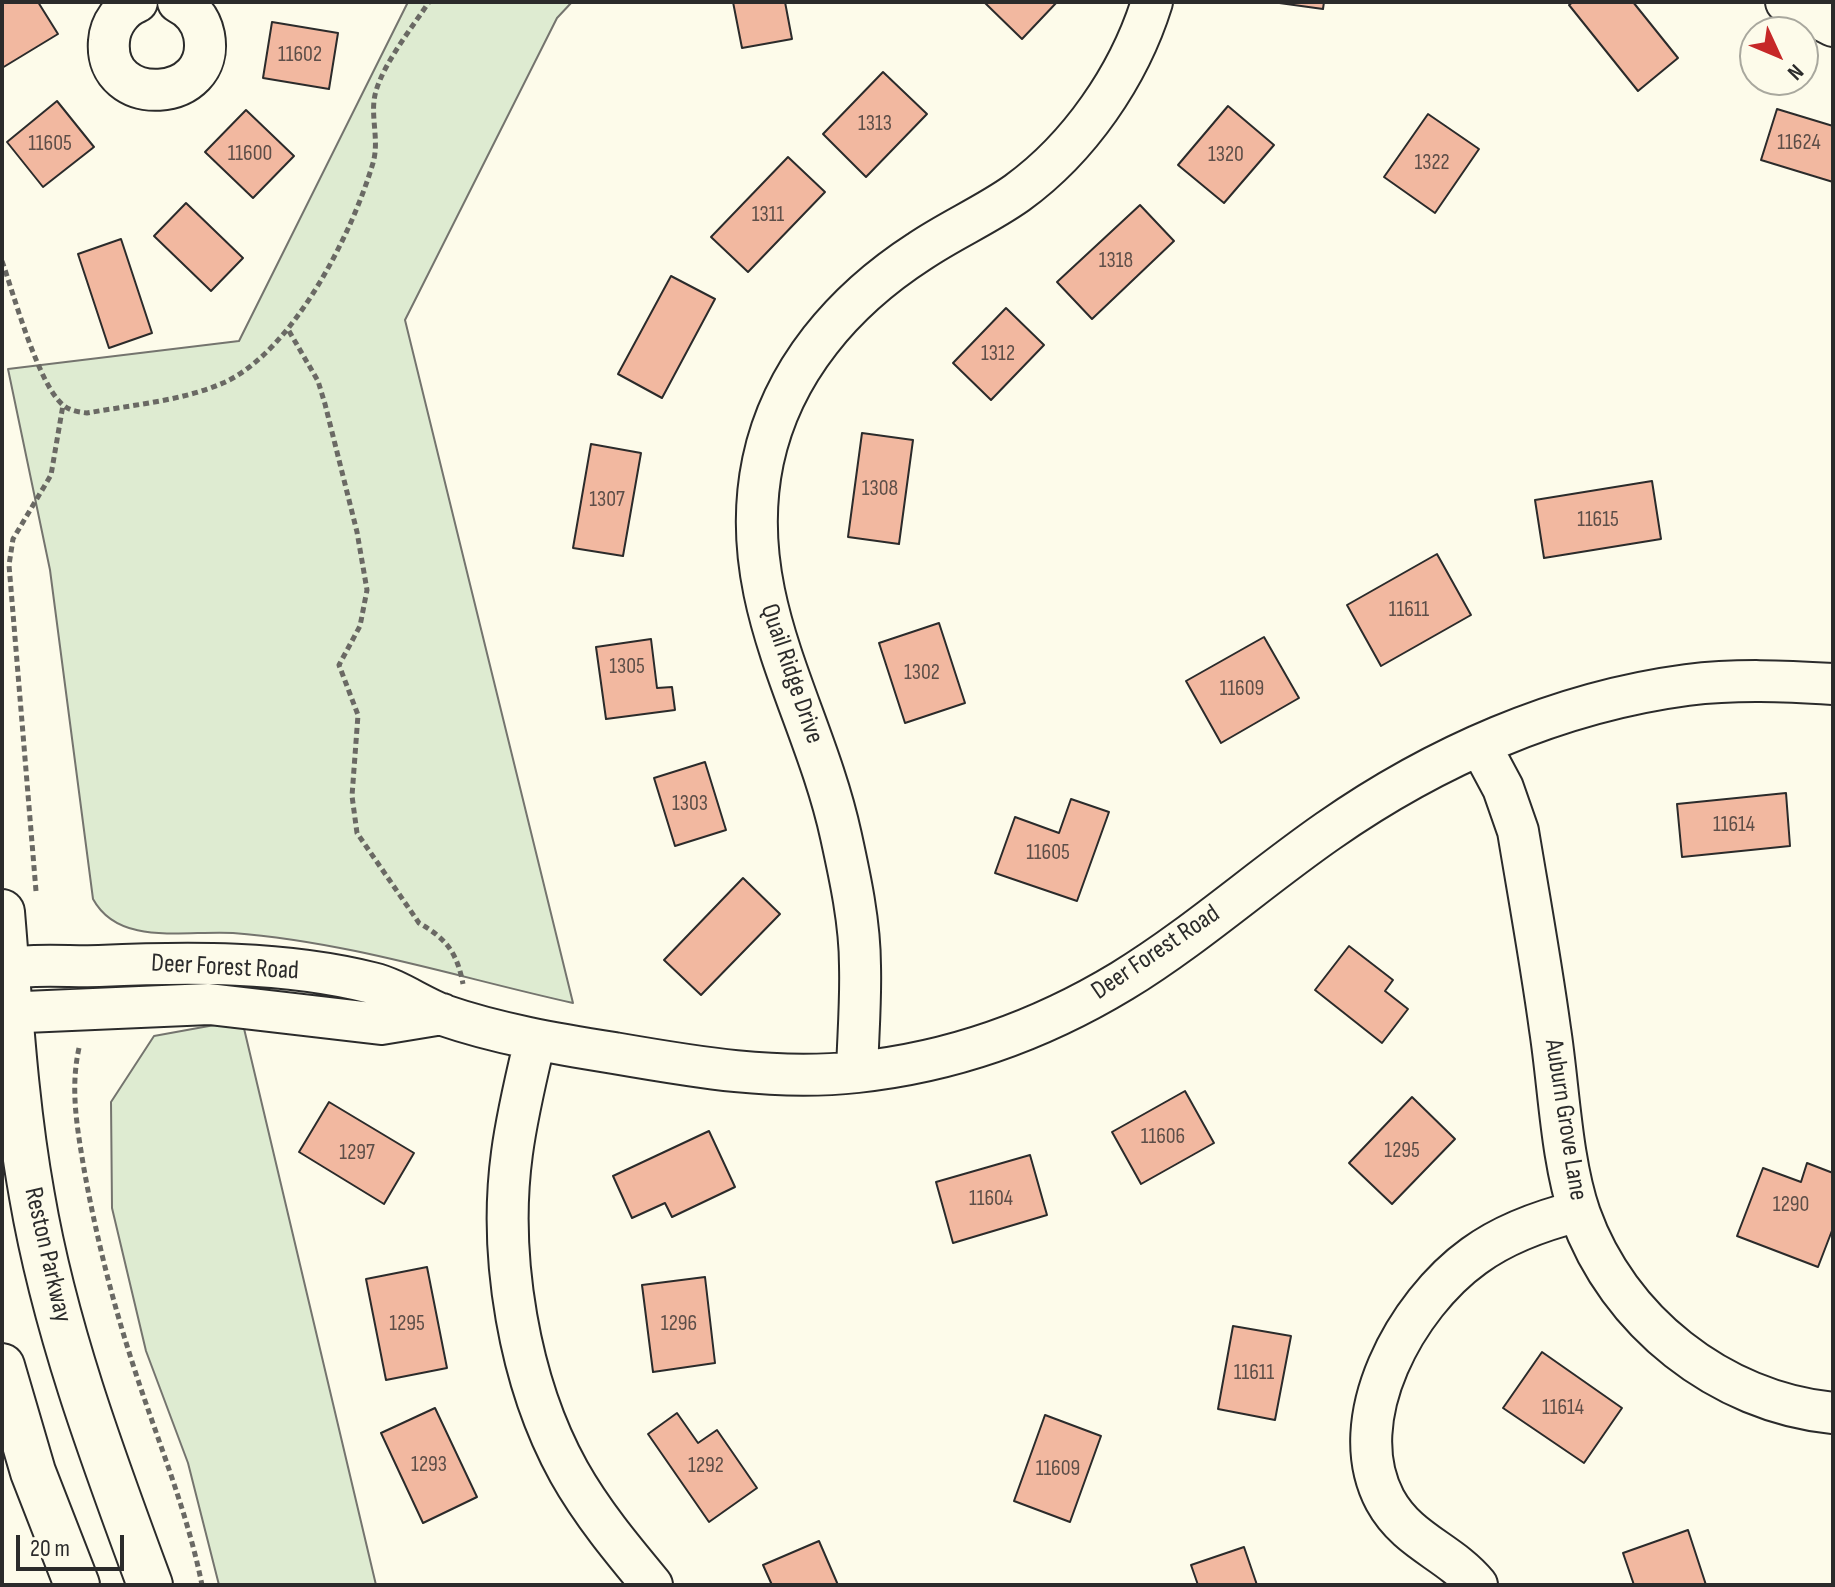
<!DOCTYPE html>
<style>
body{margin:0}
#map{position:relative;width:1835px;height:1587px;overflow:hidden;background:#fdfbea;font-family:"Sofia Sans Condensed",sans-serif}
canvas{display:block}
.frame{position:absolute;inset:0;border:4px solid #2b2b2b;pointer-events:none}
.north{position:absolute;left:1739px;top:16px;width:80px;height:80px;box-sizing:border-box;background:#fdfbea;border:2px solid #a9a89e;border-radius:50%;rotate:134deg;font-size:22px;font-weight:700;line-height:32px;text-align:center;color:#2b2b2b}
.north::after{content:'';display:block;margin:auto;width:28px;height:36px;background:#c62828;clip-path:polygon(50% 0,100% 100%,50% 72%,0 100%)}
.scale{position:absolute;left:16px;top:1535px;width:108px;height:36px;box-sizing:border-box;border:4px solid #2b2b2b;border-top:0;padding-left:10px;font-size:24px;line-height:28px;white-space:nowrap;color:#2b2b2b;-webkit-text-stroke:6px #fdfbea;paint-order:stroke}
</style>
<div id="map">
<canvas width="1835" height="1587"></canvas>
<div class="frame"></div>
<div class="north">N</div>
<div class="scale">20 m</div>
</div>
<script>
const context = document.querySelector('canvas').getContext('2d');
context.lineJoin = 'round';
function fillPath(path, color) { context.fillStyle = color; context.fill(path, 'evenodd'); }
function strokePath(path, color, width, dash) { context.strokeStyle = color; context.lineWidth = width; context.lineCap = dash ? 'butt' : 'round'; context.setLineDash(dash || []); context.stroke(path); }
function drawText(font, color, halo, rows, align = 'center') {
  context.font = font + ' "Sofia Sans Condensed",sans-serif'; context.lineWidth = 6; context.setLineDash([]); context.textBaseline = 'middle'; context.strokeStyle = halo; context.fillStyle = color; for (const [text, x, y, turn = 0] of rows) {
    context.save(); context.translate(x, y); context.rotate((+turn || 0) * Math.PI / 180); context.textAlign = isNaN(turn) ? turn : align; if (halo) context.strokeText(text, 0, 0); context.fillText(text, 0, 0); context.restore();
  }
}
const green = new Path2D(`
 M408 2H572L557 18 405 320 573 1003C460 978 350 942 233 933 186 930 119 947 93 899L50 570 8 369 239 341Z
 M242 1020 376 1585H219L188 1463 146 1351 112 1208 111 1102 154 1036Z`);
fillPath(green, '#deebd1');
strokePath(green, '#74746e', 2);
const building = new Path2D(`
 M2 2H38L58 34 2 68Z
 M733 2H785L792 39 742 48Z
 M984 2H1057L1022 39Z
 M1272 2H1324L1323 9Z
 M1573 2H1633L1678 58 1638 91 1569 5Z
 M272 22 338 33 329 89 263 78Z
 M883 72 927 114 866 177 823 134Z
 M57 101 94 147 43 187 7 142Z
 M1228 106 1274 145 1224 203 1178 165Z
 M1777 109 1833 126V182L1761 160Z
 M246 110 294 156 253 198 205 152Z
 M1428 114 1479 149 1435 213 1384 177Z
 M788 157 825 192 748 272 711 237Z
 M186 203 243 258 211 291 154 236Z
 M1140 205 1174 241 1092 319 1057 282Z
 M121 239 152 333 109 348 78 254Z
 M671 276 715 299 662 398 618 374Z
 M1006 308 1044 345 991 400 953 363Z
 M862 433 913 440 899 544 848 537Z
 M591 444 641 453 623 556 573 548Z
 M1652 481 1661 539 1544 558 1535 500Z
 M1437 554 1471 615 1381 666 1347 605Z
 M939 623 965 703 905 723 879 643Z
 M1264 637 1299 698 1221 743 1186 681Z
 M651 639 657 688 672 687 675 710 606 719 596 647Z
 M705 762 726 830 675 846 654 778Z
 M1786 793 1790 846 1682 857 1677 804Z
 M1071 799 1109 812 1077 901 995 873 1015 817 1059 833Z
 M743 878 780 914 701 995 664 960Z
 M1349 946 1393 980 1385 991 1408 1009 1382 1043 1315 990Z
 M1185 1091 1214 1143 1141 1184 1112 1132Z
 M1412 1097 1455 1139 1392 1204 1349 1163Z
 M329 1102 414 1153 384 1204 299 1152Z
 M709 1131 735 1187 672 1217 665 1203 632 1218 613 1176Z
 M1030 1155 1047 1215 953 1243 936 1182Z
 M1807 1163 1833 1173V1228L1818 1267 1737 1236 1763 1168 1801 1182Z
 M427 1267 447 1368 386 1380 366 1279Z
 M705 1277 715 1363 653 1372 642 1285Z
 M1233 1326 1291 1336 1275 1420 1218 1409Z
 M1542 1352 1622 1408 1584 1463 1503 1408Z
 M435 1408 477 1497 423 1523 381 1433Z
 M677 1413 698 1443 717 1430 757 1488 709 1522 648 1434Z
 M1045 1415 1101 1436 1070 1522 1014 1501Z
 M1688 1530 1706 1585H1634L1623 1553Z
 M819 1541 838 1585H772L763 1565Z
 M1244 1547 1257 1585H1198L1191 1565Z`);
fillPath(building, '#f2b8a0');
strokePath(building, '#2b2b2b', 2);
const minor = new Path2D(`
 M137 2C122 8 110 24 109 41 103 110 217 104 204 35 201 20 192 9 178 2
 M1786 2 1833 26
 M1480 745 1503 788 1518 831C1529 897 1541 963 1550 1029 1559 1087 1561 1159 1580 1214 1618 1321 1720 1402 1833 1413
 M2 970C32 963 68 967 99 966 188 962 284 961 372 983 397 989 419 1006 443 1015 498 1034 557 1044 614 1053 695 1067 775 1081 857 1072 952 1062 1041 1030 1122 981 1194 937 1259 879 1328 831 1434 757 1558 702 1687 685 1736 679 1784 681 1833 684
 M2 1013 209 1004 381 1024 442 1014
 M535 1040C526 1078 517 1115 512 1153 498 1256 519 1382 569 1472 592 1513 622 1549 652 1585
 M857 1072C858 1037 861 1001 860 966 860 923 850 877 841 836 813 707 734 600 763 461 782 371 844 300 920 251 951 230 986 215 1017 193 1079 148 1129 76 1152 2
 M1477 1585C1449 1551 1408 1542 1385 1500 1342 1419 1407 1304 1474 1256 1504 1234 1543 1220 1579 1211`);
const major = new Path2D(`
 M2 912C10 1007 15 1102 32 1196 55 1330 103 1458 150 1585
 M2 1366 33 1472 77 1585`);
strokePath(minor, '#2b2b2b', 44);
strokePath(major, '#2b2b2b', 48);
strokePath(new Path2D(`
 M2 261C14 295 38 384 63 405 70 411 79 412 87 413 131 405 182 401 223 383 293 352 352 234 373 163 380 139 369 114 376 91 384 63 413 26 429 2
 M289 331 318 381 325 404 357 532 367 590 360 626 339 665 358 715 352 796 357 833 419 923C447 939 457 953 463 984
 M36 891 9 565 13 539 51 475 63 405
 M79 1048C70 1089 77 1127 84 1169 95 1230 110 1292 129 1352 153 1430 186 1505 202 1585`), '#6a6964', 5, [6, 4]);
strokePath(minor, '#fdfbea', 40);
strokePath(major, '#fdfbea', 44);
drawText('22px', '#5d4e48', null, [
 ["11602",300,55],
 ["1313",875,124],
 ["11624",1799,143],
 ["11605",50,144],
 ["11600",250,154],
 ["1320",1226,155],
 ["1322",1432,163],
 ["1311",768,215],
 ["1318",1116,261],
 ["1312",998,354],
 ["1308",880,489],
 ["1307",607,500],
 ["11615",1598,520],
 ["11611",1409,610],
 ["1305",627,667],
 ["1302",922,673],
 ["11609",1242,689],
 ["1303",690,804],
 ["11614",1734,825],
 ["11605",1048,853],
 ["11606",1163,1137],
 ["1295",1402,1151],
 ["1297",357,1153],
 ["11604",991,1199],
 ["1290",1791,1205],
 ["1295",407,1324],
 ["1296",679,1324],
 ["11611",1254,1373],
 ["11614",1563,1408],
 ["1293",429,1465],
 ["1292",706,1466],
 ["11609",1058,1469]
]);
drawText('26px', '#2b2b2b', '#fdfbea', [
 ["Quail Ridge Drive",791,674,71],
 ["Deer Forest Road",1156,953,-34],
 ["Deer Forest Road",225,968,3],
 ["Auburn Grove Lane",1565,1120,81],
 ["Reston Parkway",47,1255,77]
]);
</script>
